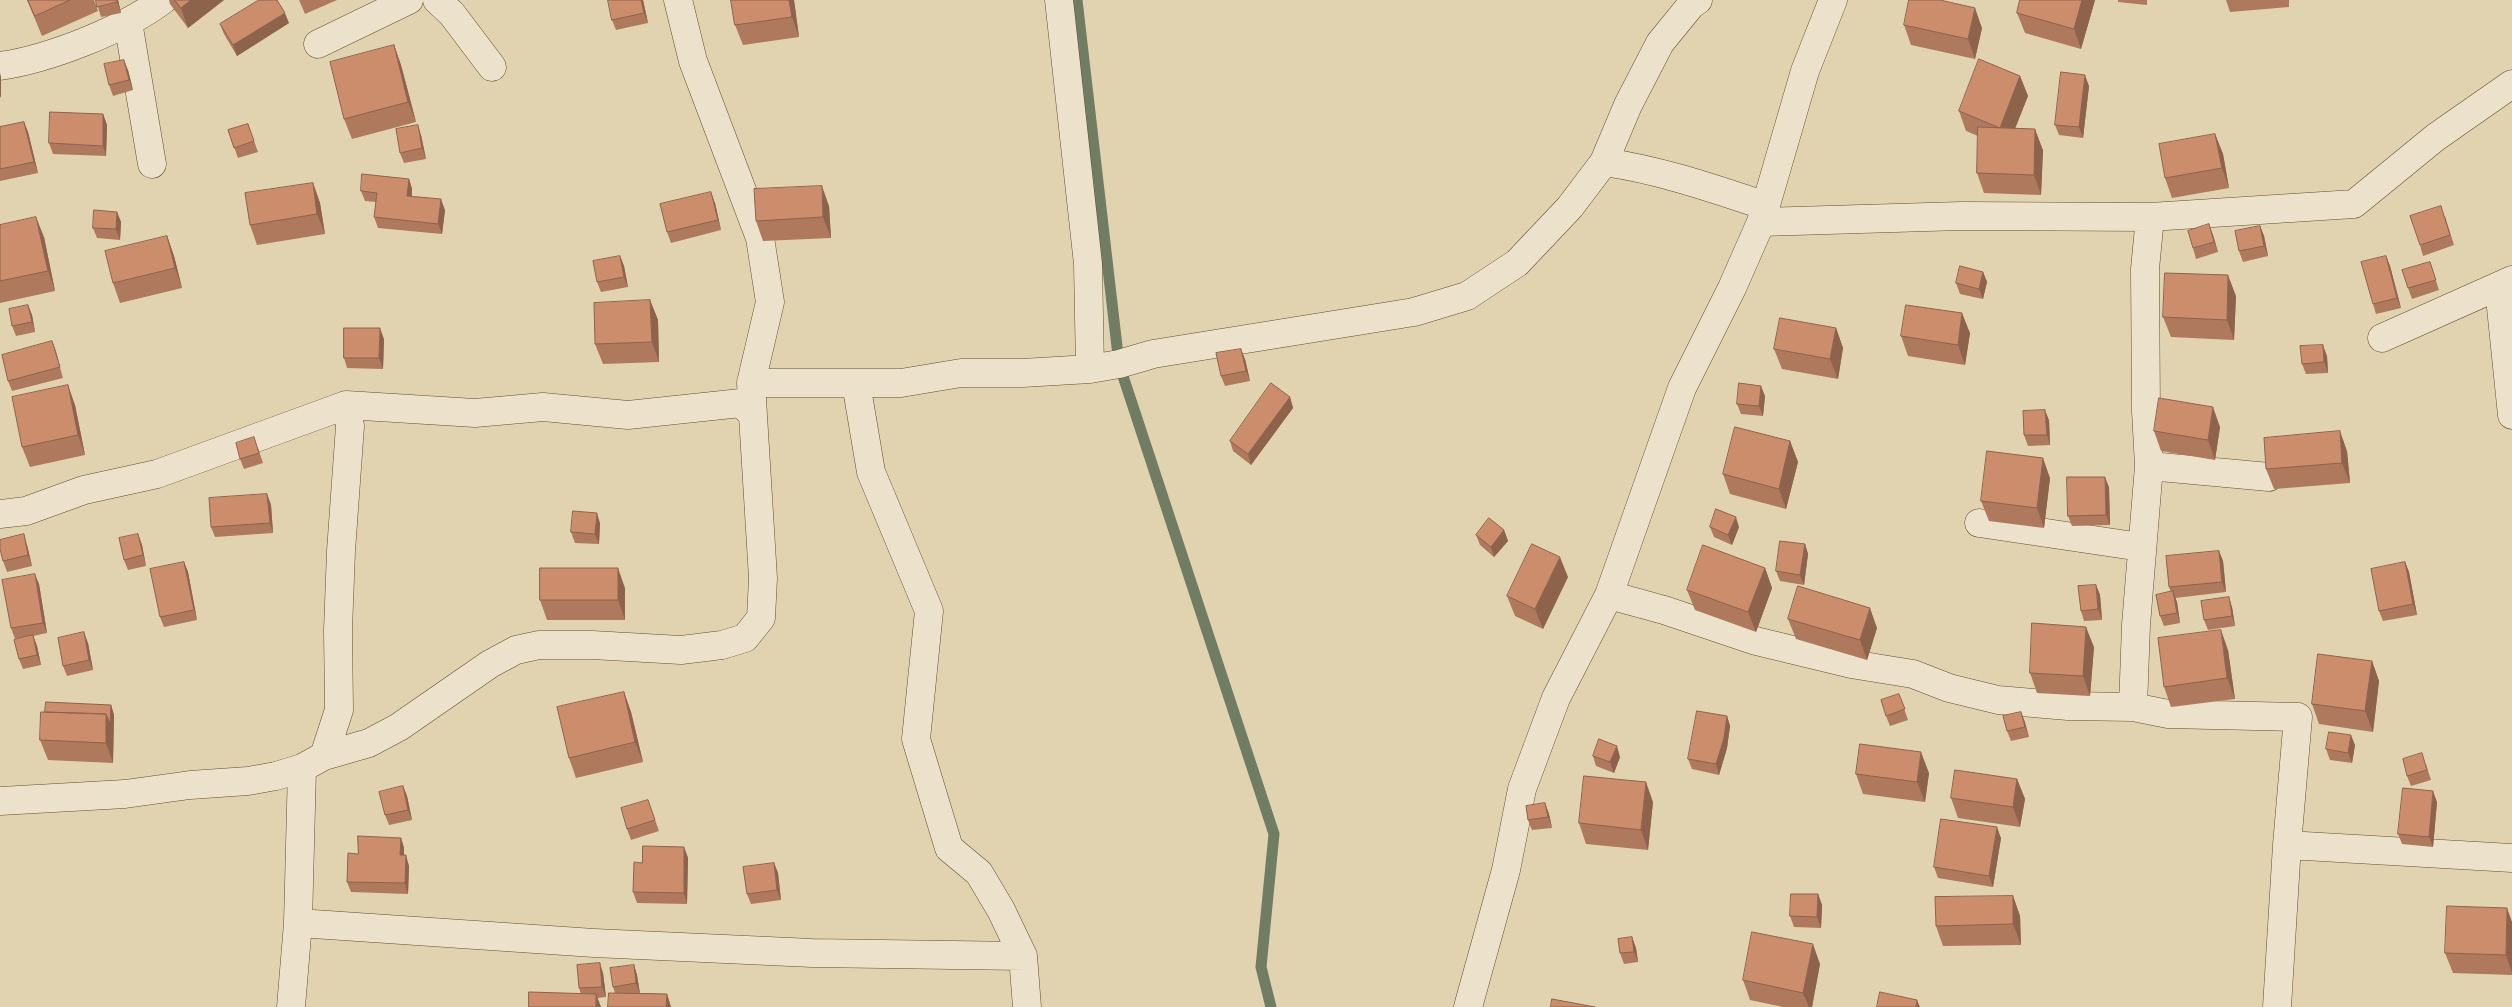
<!DOCTYPE html>
<style>
body{margin:0}
canvas{display:block;background:#e2d3b0}
</style>
<canvas width="2512" height="1007"></canvas>
<script>
const context = document.querySelector('canvas').getContext('2d');
context.lineJoin = 'round';
function strokePath(path, color, width, dash) { context.strokeStyle = color; context.lineWidth = width; context.lineCap = dash ? 'butt' : 'round'; context.setLineDash(dash || []); context.stroke(path); }
function fillPath(path, color) { context.fillStyle = color; context.fill(path, 'evenodd'); }
strokePath(new Path2D(`
 M1077 0 1119 364 1274 834 1261 967 1271 1007`), '#707d63', 11);
const minor = new Path2D(`
 M437 0 452 14 492 67
 M1059 0 1088 264 1090 369
 M128 22 152 164
 M318 44 409 0
 M0 66C49 59 123 30 163 0
 M1604 162C1660 170 1712 188 1766 206
 M1761 222 1961 216 2150 217 2354 204 2436 137 2512 84
 M2499 288 2512 415
 M2382 338 2512 280
 M751 383H901L961 373H1022L1090 369 1119 364 1153 354 1414 312 1467 296 1517 263 1570 207 1604 162 1628 105 1660 43 1691 5 1698 0
 M856 383 871 472 929 611 916 739 949 848 979 873 1001 910 1023 956 1027 1007
 M2149 466 2269 477
 M0 514 26 511 84 490 157 474 346 405 475 413 543 407 628 415 741 403 751 413
 M1979 523 2141 547
 M1609 595 1664 610 1756 641 1851 664 1913 674 1949 688 1998 700 2068 706 2133 707 2168 714 2298 717 2287 845 2277 1007
 M2133 707 2136 625 2149 466 2146 411 2145 269 2150 217
 M324 756 339 710 338 630 341 551 350 426 346 405
 M0 801 125 794 190 785 248 781 276 776 302 768 324 756 369 743 399 727 490 664 516 650 539 645H592L681 650 722 645 745 638 761 618 763 578 751 383 770 302 760 238 693 61 678 0
 M2287 845 2512 858
 M298 923 594 943 812 953 1023 956
 M291 1007 298 923 302 768
 M1468 1007 1506 870 1522 789 1556 698 1609 595 1682 388 1732 288 1761 222 1805 71 1833 0`);
strokePath(minor, '#624e2d', 29);
strokePath(minor, '#ece2cc', 28);
fillPath(new Path2D(`
 M27 0H94L98 11 42 36Z
 M96 0H118L121 13 101 17Z
 M169 0H224L188 28 170 4Z
 M299 0H337L305 14Z
 M643 0 648 23 616 30 612 20Z
 M731 0H794L799 37 743 45 735 25Z
 M2020 0H2095L2081 49 2025 33 2017 13Z
 M2118 0H2147V5L2118 2Z
 M2226 0H2289V7L2230 12Z
 M289 23 237 56 224 34 220 24Z
 M1904 25 1982 28 1975 59 1911 45Z
 M394 45 401 65 416 122 352 139 344 119Z
 M128 70 133 90 113 96 109 85Z
 M2020 76 2028 96 2015 129 2043 150 2041 195 1984 193 1977 173 1978 136 1966 131 1959 111Z
 M2089 86 2083 138 2059 135 2055 125Z
 M103 114 107 125 106 156 53 154 49 143Z
 M24 122 28 132 38 173 0 181V127Z
 M248 124 258 152 238 158 228 130Z
 M2215 134 2223 154 2229 188 2172 198 2165 178Z
 M421 135 426 159 404 163 400 153Z
 M409 179 412 189V196L445 210 442 234 378 228 374 217 376 202 365 201 361 191Z
 M313 183 320 203 325 234 257 245 250 225Z
 M715 203 721 230 671 243 667 232Z
 M829 206 831 238 763 241 756 221Z
 M117 212 121 222 120 240 97 238 93 228Z
 M2445 216 2454 245 2423 256 2420 245Z
 M0 225 44 237 55 291 0 303Z
 M2260 226 2264 236 2268 256 2243 262 2239 251Z
 M2213 235 2218 252 2196 259 2193 248Z
 M167 236 174 256 182 288 120 303 113 283Z
 M620 256 624 266 628 287 601 292 597 282Z
 M2386 256 2390 266 2401 308 2376 314 2373 304Z
 M2430 262 2439 290 2412 299 2408 288Z
 M1983 272 1987 282 1983 299 1960 294 1956 283Z
 M2236 296 2234 340 2171 337 2163 317Z
 M650 300 658 320 659 362 603 364 595 344Z
 M28 305 32 315 35 332 16 336 12 326Z
 M1836 328 1843 348 1838 379 1782 369 1774 349Z
 M1970 333 1965 365 1908 356 1901 336Z
 M384 339 383 369 347 368 344 358Z
 M52 341 63 378 12 391 8 381Z
 M2327 356 2328 373 2306 374 2302 364Z
 M1245 359 1250 381 1225 386 1221 376Z
 M1765 396 1763 416 1741 414 1737 404Z
 M1290 397 1293 408 1251 465 1233 451 1230 441Z
 M75 405 85 455 30 467 22 447Z
 M2049 420 2050 445 2028 446 2024 435Z
 M2220 427 2215 460 2161 451 2154 431Z
 M1790 441 1798 462 1786 509 1730 494 1723 474Z
 M258 448 263 463 244 469 240 459Z
 M2347 451 2350 483 2274 489 2266 469Z
 M2050 478 2044 528 1989 521 1981 501Z
 M2109 487 2110 525 2072 526 2068 516Z
 M267 494 271 505 273 533 215 537 211 527Z
 M600 523 599 544 575 543 571 532Z
 M1710 527H1739L1732 545 1714 537Z
 M1504 530 1508 541 1494 557 1480 545 1476 535Z
 M138 534 142 545 146 566 128 570 124 560Z
 M1805 544 1808 554 1804 585 1780 581 1776 571Z
 M27 545 32 566 7 572 3 561Z
 M2219 551 2223 561 2226 592 2175 598 2177 602 2180 623 2164 626 2160 616 2171 592 2169 587Z
 M184 562 188 572 197 620 164 627 160 617Z
 M2405 562 2409 572 2417 615 2383 621 2379 611Z
 M1765 568 1772 588 1756 632 1695 610 1687 590Z
 M1568 577 1543 629 1515 616 1507 596Z
 M39 584 47 633 33 636 37 646 41 665 23 669 19 659 29 636 15 639 11 628Z
 M2096 585 2100 595 2102 620 2084 621 2081 611Z
 M625 588V620H547L540 600Z
 M2232 607 2235 626 2208 630 2204 620Z
 M1788 619 1877 628 1867 660 1796 639Z
 M88 643 93 670 67 676 63 666Z
 M2094 647 2090 696 2037 693 2030 673Z
 M2228 650 2235 699 2171 707 2164 687Z
 M2372 661 2379 681 2373 732 2319 724 2312 704Z
 M624 692 631 712 643 762 576 778 569 758Z
 M1899 694 1908 720 1890 726 1886 716Z
 M111 705 114 715 113 763 48 760 40 740 45 712Z
 M2021 712 2029 737 2011 741 2007 731Z
 M1727 716 1730 726 1727 748 1719 775 1692 769 1688 759Z
 M2355 745 2352 763 2330 760 2326 749Z
 M1593 756 1620 757 1614 773 1596 766Z
 M2426 764 2431 780 2411 786 2407 776Z
 M1929 773 1925 802 1863 794 1856 774Z
 M2017 779 2025 799 2020 827 1958 818 1951 798Z
 M403 786 407 796 412 820 389 825 385 815Z
 M648 800 659 831 631 840 627 829Z
 M1653 802 1648 850 1586 844 1579 823Z
 M2437 802 2433 847 2402 844 2398 834Z
 M1545 803 1549 814 1552 828 1532 830 1528 820Z
 M401 838 404 848V855L409 866 408 894 351 892 347 882 358 854Z
 M2001 838 1993 887 1938 878 1934 867Z
 M684 847 688 858 687 904 637 903 633 892 642 863Z
 M774 863 778 873 781 900 751 904 747 894Z
 M1818 894 1822 905 1821 928 1794 927 1790 916Z
 M2013 896 2020 916 2021 945 1943 946 1936 926Z
 M2512 922V975L2453 973 2445 953Z
 M1632 937 1636 948 1638 962 1624 964 1620 953Z
 M1820 964 1812 1007H1783L1750 1000 1743 980Z
 M634 965 637 975 640 993 667 994 671 1007H608L615 993 613 987Z
 M603 973 606 997 597 998 601 1007H529L581 994 579 988Z`), '#af795d');
fillPath(new Path2D(`
 M117 0H118L121 13 117 2Z
 M191 0H224L188 28 181 8Z
 M641 0H643L648 23 644 13Z
 M789 0H794L799 37 792 17Z
 M2082 0H2095L2081 49 2074 29Z
 M1975 8 1982 28 1975 59 1968 39Z
 M285 13 289 23 237 56 233 45Z
 M394 45 401 65 416 122 408 102Z
 M124 60 128 70 133 90 129 80Z
 M0 73 1 77V98L0 96Z
 M2085 75 2089 86 2083 138 2079 127Z
 M2020 76 2028 96 2007 148 2000 128Z
 M103 114 107 125 106 156 103 146Z
 M24 122 28 132 38 173 34 162Z
 M418 125 421 135 426 159 422 148Z
 M2035 129 2043 150 2041 195 2034 175Z
 M2215 134 2223 154 2229 188 2222 168Z
 M409 179 412 189 411 206 407 196Z
 M313 183 320 203 325 234 317 214Z
 M822 186 829 206 831 238 823 217Z
 M711 192 715 203 721 230 718 220Z
 M441 199 445 210 442 234 438 224Z
 M117 212 121 222 120 240 116 229Z
 M36 217 44 237 55 291 48 271Z
 M2209 224 2213 235 2218 252 2214 242Z
 M2260 226 2264 236 2268 256 2264 246Z
 M167 236 174 256 182 288 175 268Z
 M620 256 624 266 628 287 624 277Z
 M2386 256 2390 266 2401 308 2397 298Z
 M1983 272 1987 282 1983 299 1979 289Z
 M2228 275 2236 296 2234 340 2227 320Z
 M650 300 658 320 659 362 652 342Z
 M28 305 32 315 35 332 32 322Z
 M1962 313 1970 333 1965 365 1958 345Z
 M380 328 384 339 383 369 379 358Z
 M1836 328 1843 348 1838 379 1830 359Z
 M52 341 56 351 63 378 60 367Z
 M2323 345 2327 356 2328 373 2324 362Z
 M1241 349 1245 359 1250 381 1246 371Z
 M68 385 75 405 85 455 78 435Z
 M1761 386 1765 396 1763 416 1759 406Z
 M1290 397 1293 408 1251 465 1248 454Z
 M2213 407 2220 427 2215 460 2208 440Z
 M2045 410 2049 420 2050 445 2047 435Z
 M2340 431 2347 451 2350 483 2342 463Z
 M1790 441 1798 462 1786 509 1779 489Z
 M2043 458 2050 478 2044 528 2037 508Z
 M2105 477 2109 487 2110 525 2106 515Z
 M267 494 271 505 273 533 270 523Z
 M597 513 600 523 599 544 595 534Z
 M1736 517 1739 527 1732 545 1728 535Z
 M1504 530 1508 541 1494 557 1491 547Z
 M24 534 27 545 32 566 28 555Z
 M138 534 142 545 146 566 143 555Z
 M1805 544 1808 554 1804 585 1800 575Z
 M2219 551 2223 561 2226 592 2222 582Z
 M1560 557 1568 577 1543 629 1535 609Z
 M184 562 188 572 197 620 194 610Z
 M2405 562 2409 572 2417 615 2413 604Z
 M618 568 625 588V620L618 600Z
 M1765 568 1772 588 1756 632 1748 612Z
 M35 574 39 584 47 633 43 623Z
 M2096 585 2100 595 2102 620 2098 609Z
 M2173 591 2177 602 2180 623 2177 613Z
 M2229 597 2232 607 2235 626 2232 616Z
 M1870 608 1877 628 1867 660 1860 640Z
 M2086 627 2094 647 2090 696 2083 676Z
 M2221 630 2228 650 2235 699 2227 678Z
 M84 632 88 643 93 670 89 660Z
 M33 635 37 646 41 665 37 655Z
 M2372 661 2379 681 2373 732 2365 711Z
 M624 692 631 712 643 762 635 742Z
 M111 705 114 715 113 763 106 743V714Z
 M2021 712 2025 722 2029 737 2025 727Z
 M1727 716 1730 726 1727 748 1719 775 1716 764Z
 M2351 735 2355 745 2352 763 2348 753Z
 M1617 746 1620 757 1614 773 1610 762Z
 M1921 752 1929 773 1925 802 1917 782Z
 M2017 779 2025 799 2020 827 2013 807Z
 M1646 782 1653 802 1648 850 1641 830Z
 M403 786 407 796 412 820 408 810Z
 M2433 791 2437 802 2433 847 2429 837Z
 M1545 803 1549 814 1552 828 1548 817Z
 M1997 827 2001 838 1993 887 1989 876Z
 M401 838 404 848V865L400 855Z
 M684 847 688 858 687 904 684 893Z
 M406 855 409 866 408 894 405 883Z
 M774 863 778 873 781 900 777 890Z
 M1818 894 1822 905 1821 928 1817 917Z
 M2013 896 2020 916 2021 945 2013 924Z
 M2507 908 2512 922V973L2506 955Z
 M1632 937 1636 948 1638 962 1634 952Z
 M1813 944 1820 964 1812 1007H1809L1803 993Z
 M600 963 603 973 606 997 602 987Z
 M634 965 637 975 640 994 636 983Z
 M596 994 601 1007H596Z
 M667 994 671 1007H666Z
 M1917 1000 1920 1007H1916Z`), '#8e634c');
const building = new Path2D(`
 M28 0H70L35 16Z
 M96 0H117V2L97 7Z
 M175 0H191L181 8Z
 M259 0H277L285 13 233 45 220 24Z
 M608 0H641L644 13 612 20Z
 M731 0H789L792 17 735 25Z
 M1909 0H1940L1975 8 1968 39 1904 25Z
 M2020 0H2082L2074 29 2017 13Z
 M394 45 408 102 344 119 330 62Z
 M1979 59 2020 76 2000 128 1959 111Z
 M124 60 129 80 109 85 104 64Z
 M2061 72 2085 75 2079 127 2055 125Z
 M50 112 103 114V146L49 143Z
 M24 122 34 162 0 169V127Z
 M248 124 254 141 234 148 228 130Z
 M418 125 422 148 400 153 396 129Z
 M1978 127 2035 129 2034 175 1977 173Z
 M2215 134 2222 168 2165 178 2159 144Z
 M362 174 409 179 407 196 441 199 438 224 374 217 377 193 361 191Z
 M313 183 317 214 250 225 245 193Z
 M822 186 823 217 756 221 754 189Z
 M711 192 718 220 667 232 660 204Z
 M2441 206 2450 235 2420 245 2410 216Z
 M94 210 117 212 116 229 93 228Z
 M36 217 48 271 0 281V225Z
 M2209 224 2214 242 2193 248 2188 231Z
 M2260 226 2264 246 2239 251 2235 231Z
 M167 236 175 268 113 283 105 251Z
 M620 256 624 277 597 282 593 261Z
 M2386 256 2397 298 2373 304 2361 262Z
 M2430 262 2436 280 2408 288 2402 270Z
 M1960 266 1983 272 1979 289 1956 283Z
 M2165 273 2228 275 2227 320 2163 317Z
 M650 300 652 342 595 344 594 303Z
 M28 305 32 322 12 326 9 309Z
 M1906 305 1962 313 1958 345 1901 336Z
 M1780 318 1836 328 1830 359 1774 349Z
 M344 328H380L379 358H344Z
 M52 341 60 367 8 381 2 355Z
 M2323 345 2324 362 2302 364 2300 346Z
 M1241 349 1246 371 1221 376 1216 353Z
 M1271 383 1290 397 1248 454 1230 441Z
 M1739 383 1761 386 1759 406 1737 404Z
 M68 385 78 435 22 447 12 397Z
 M2159 398 2213 407 2208 440 2154 431Z
 M2045 410 2047 435H2024L2023 411Z
 M1735 427 1790 441 1779 489 1723 474Z
 M2340 431 2342 463 2266 469 2264 438Z
 M254 437 259 453 240 459 236 443Z
 M1987 451 2043 458 2037 508 1981 501Z
 M2067 477H2105L2106 515 2068 516Z
 M267 494 270 523 211 527 209 498Z
 M1716 509 1736 517 1728 535 1710 527Z
 M573 511 597 513 595 534 571 532Z
 M1489 518 1504 530 1491 547 1476 535Z
 M24 534 28 555 3 561 0 549V540Z
 M138 534 143 555 124 560 119 538Z
 M1780 541 1805 544 1800 575 1776 571Z
 M1532 544 1560 557 1535 609 1507 596Z
 M1703 545 1765 568 1748 612 1687 590Z
 M2219 551 2222 582 2169 587 2166 556Z
 M184 562 194 610 160 617 150 569Z
 M2405 562 2413 604 2379 611 2371 569Z
 M540 568H618V600H540Z
 M35 574 43 623 11 628 2 580Z
 M2096 585 2098 609 2081 611 2078 586Z
 M1798 586 1870 608 1860 640 1788 619Z
 M2173 591 2177 613 2160 616 2156 595Z
 M2229 597 2232 616 2204 620 2201 601Z
 M2032 623 2086 627 2083 676 2030 673Z
 M2221 630 2227 678 2164 687 2158 638Z
 M84 632 89 660 63 666 58 638Z
 M33 635 37 655 19 659 14 640Z
 M2318 654 2372 661 2365 711 2312 704Z
 M624 692 635 742 569 758 557 707Z
 M1899 694 1905 709 1886 716 1881 700Z
 M46 702 111 705 110 724 106 714 45 712Z
 M1697 711 1727 716 1724 738 1716 764 1688 759Z
 M41 712 106 714V743L40 740Z
 M2021 712 2025 727 2007 731 2003 716Z
 M2329 732 2351 735 2348 753 2326 749Z
 M1599 739 1617 746 1610 762 1593 756Z
 M1860 744 1921 752 1917 782 1856 774Z
 M2422 753 2427 770 2407 776 2403 759Z
 M1955 770 2017 779 2013 807 1951 798Z
 M1584 776 1646 782 1641 830 1579 823Z
 M403 786 408 810 385 815 379 792Z
 M2403 788 2433 791 2429 837 2398 834Z
 M648 800 655 820 627 829 621 808Z
 M1545 803 1548 817 1528 820 1526 806Z
 M1941 819 1997 827 1989 876 1934 867Z
 M358 836 401 838 400 855H406L405 883 347 882 348 853 358 854Z
 M643 846 684 847V893L633 892 634 862 642 863Z
 M774 863 777 890 747 894 743 867Z
 M1791 894H1818L1817 917 1790 916Z
 M2013 896V924L1936 926 1935 897Z
 M2447 906 2507 908 2506 955 2445 953Z
 M1752 932 1813 944 1803 993 1743 980Z
 M1632 937 1634 952 1620 953 1618 939Z
 M600 963 602 987 579 988 577 965Z
 M634 965 636 983 613 987 610 968Z
 M529 992 596 994V1007H529Z
 M1880 992 1917 1000 1916 1007H1877Z
 M609 993 667 994 666 1007H608Z
 M1552 999 1595 1007H1551Z`);
fillPath(building, '#cb8d6c');
strokePath(building, '#8e634c', 1);
</script>
